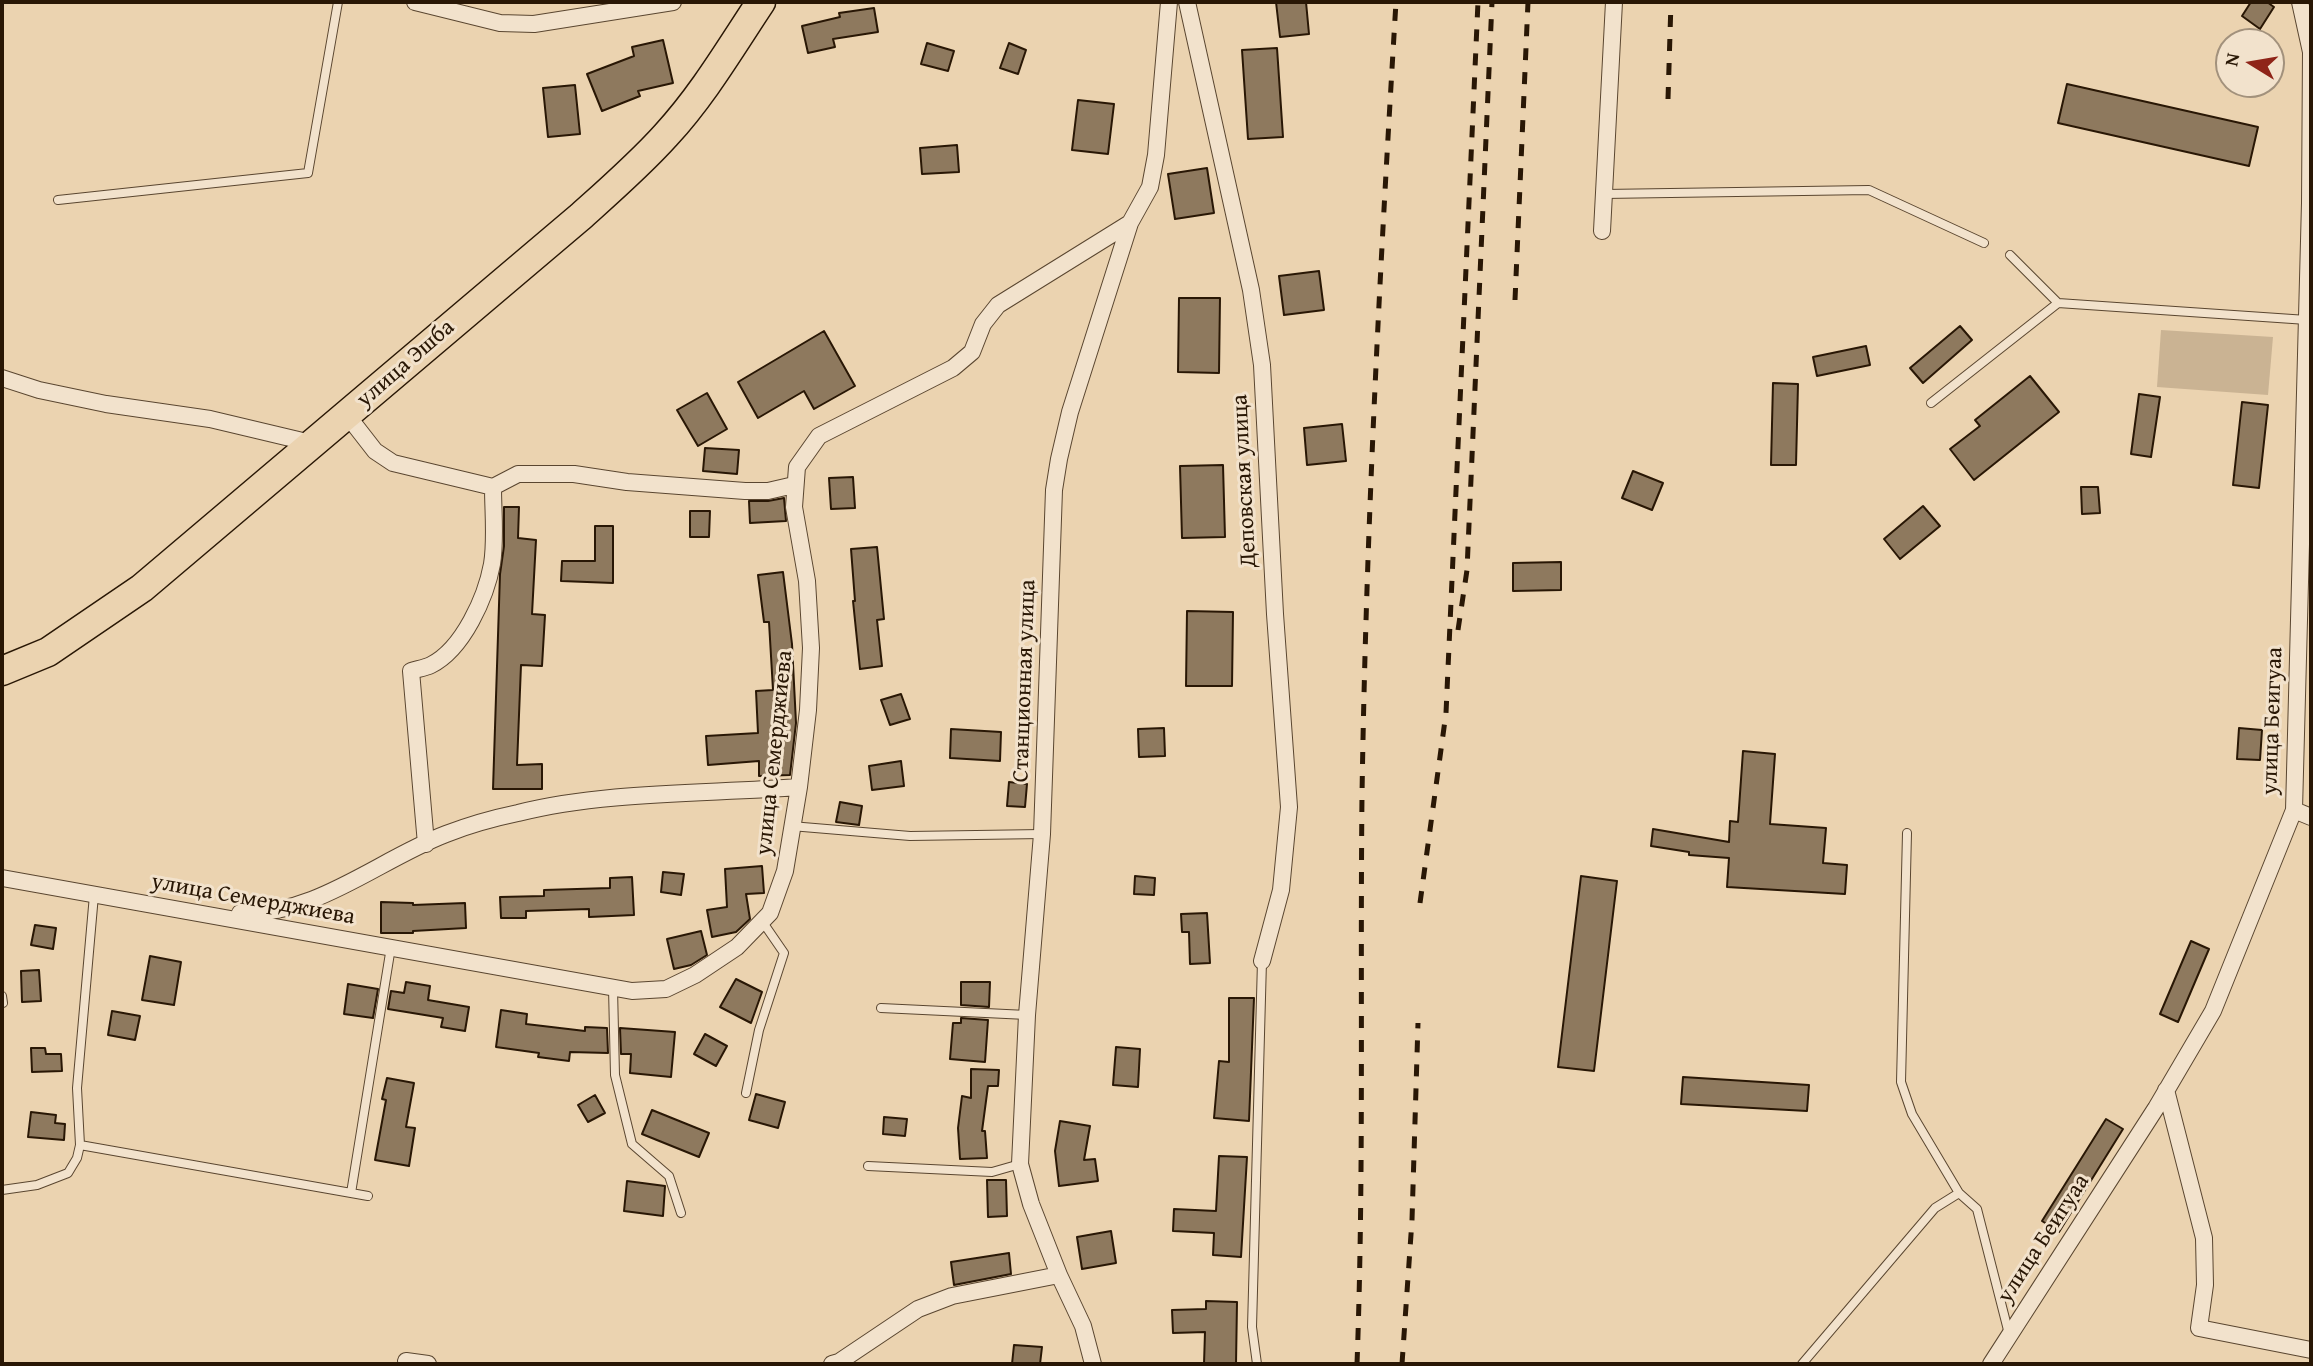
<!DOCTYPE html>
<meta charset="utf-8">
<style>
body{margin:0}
#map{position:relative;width:2313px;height:1366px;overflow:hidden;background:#ebd3b0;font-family:"Gentium Book Plus",serif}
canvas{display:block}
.frame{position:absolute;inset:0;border:4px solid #291705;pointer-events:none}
.north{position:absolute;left:2215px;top:28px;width:70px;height:70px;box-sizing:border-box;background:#f2e2cc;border:2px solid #a2917c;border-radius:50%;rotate:281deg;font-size:19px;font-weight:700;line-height:28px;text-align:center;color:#291705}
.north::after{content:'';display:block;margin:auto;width:24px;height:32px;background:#8f2418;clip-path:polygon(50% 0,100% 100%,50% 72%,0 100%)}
</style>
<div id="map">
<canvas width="2313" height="1366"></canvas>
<div class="frame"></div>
<div class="north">N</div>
</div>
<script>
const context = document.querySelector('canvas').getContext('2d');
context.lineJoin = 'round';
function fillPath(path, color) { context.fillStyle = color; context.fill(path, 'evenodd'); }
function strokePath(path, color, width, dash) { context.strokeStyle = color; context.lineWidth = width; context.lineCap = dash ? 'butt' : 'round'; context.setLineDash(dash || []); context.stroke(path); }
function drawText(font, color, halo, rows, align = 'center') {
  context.font = font + ' "Gentium Book Plus",serif'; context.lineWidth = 6; context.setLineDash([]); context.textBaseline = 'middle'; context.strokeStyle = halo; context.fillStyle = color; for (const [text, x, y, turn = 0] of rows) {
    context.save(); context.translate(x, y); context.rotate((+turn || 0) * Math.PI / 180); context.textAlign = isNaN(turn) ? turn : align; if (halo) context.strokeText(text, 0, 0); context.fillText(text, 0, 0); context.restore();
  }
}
fillPath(new Path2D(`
 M2161 330 2273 337 2268 395 2157 387Z`), '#cab393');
const building = new Path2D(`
 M1276 2H1306L1309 34 1280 37Z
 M2251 2H2267L2274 7 2260 29 2242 16Z
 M874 8 878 32 833 39 835 47 808 53 802 26 840 17 839 13Z
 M663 40 673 83 638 91 640 96 602 111 587 74 634 56 632 47Z
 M927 43 954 51 948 71 921 64Z
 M1009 43 1026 50 1018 74 1000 68Z
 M1277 48 1283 137 1248 139 1242 50Z
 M2067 84 2258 127 2249 166 2058 123Z
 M575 85 580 134 548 137 543 88Z
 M1078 100 1114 104 1108 154 1072 150Z
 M957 145 959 172 922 174 920 148Z
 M1207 168 1214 213 1175 219 1168 174Z
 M1319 271 1324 310 1284 315 1279 276Z
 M1179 298H1220L1219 373 1178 372Z
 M1960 326 1972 340 1923 383 1910 368Z
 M824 331 855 386 814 409 804 391 758 418 738 382Z
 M1866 346 1870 365 1817 376 1813 357Z
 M2030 376 2059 412 1974 480 1950 449 1980 426 1975 420Z
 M1773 383 1798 384 1796 465H1771Z
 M707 393 727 429 698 446 677 410Z
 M2139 394 2160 397 2151 457 2131 454Z
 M2242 402 2268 405 2259 488 2233 485Z
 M1342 424 1346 461 1307 465 1304 428Z
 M705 448 739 450 737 474 703 471Z
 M1223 465 1225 537 1182 538 1180 466Z
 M1633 471 1663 483 1652 510 1622 498Z
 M853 477 855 508 831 509 829 478Z
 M2081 487H2098L2100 513 2082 514Z
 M784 498 786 521 750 523 749 501H768Z
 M1923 506 1940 526 1900 559 1884 539Z
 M504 507H519L518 538 536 540 532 614 545 615 542 666 521 665 517 765 542 764V789H493L500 574 504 546Z
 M690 511H710L709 537H690Z
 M595 526H613V583L561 581 562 561H595Z
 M877 547 884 619 877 620 882 666 860 669 853 601H855L851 549Z
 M1561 562V590L1513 591V563Z
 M783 572 792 644 796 723 790 775 759 776V761L708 765 706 736 758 733 756 691 773 690 769 622H764L758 575Z
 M1187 611 1233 612 1232 686H1186Z
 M901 694 910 719 890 725 881 700Z
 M1164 728 1165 756 1139 757 1138 729Z
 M2239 728 2262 730 2260 760 2237 759Z
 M951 729 1001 732 1000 761 950 758Z
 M1743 751 1775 754 1770 824 1826 828 1823 863 1847 865 1845 894 1727 887 1729 858 1689 855V852L1651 846 1653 829 1729 842 1730 821 1738 822Z
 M901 761 904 786 872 790 869 766Z
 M1009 782 1027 784 1025 807 1007 806Z
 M840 802 862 806 859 825 836 822Z
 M762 866 764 893 746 894 750 919 736 932 712 937 707 910 727 907 725 869Z
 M663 872 684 874 681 895 661 892Z
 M1135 876 1155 878 1154 895 1134 894Z
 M1581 876 1617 881 1594 1071 1558 1067Z
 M632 877 634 915 589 917V909L526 911V918H501L500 897 544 896V890L610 888V878Z
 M381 902 413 903V905L465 903 466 928 413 931V933H381Z
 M1207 913 1210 963 1190 964 1189 932H1182L1181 914Z
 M35 925 56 928 53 949 31 945Z
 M701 931 707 955 691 965 674 969 667 939Z
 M2191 941 2209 949 2178 1022 2160 1014Z
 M150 956 181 962 174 1005 142 1000Z
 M39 970 41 1001 22 1002 21 971Z
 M736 979 762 992 751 1023 720 1007Z
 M406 982 430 986 428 1000 469 1007 465 1031 441 1027 443 1018 388 1009 391 991 404 993Z
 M961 982H990L989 1007 961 1005Z
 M348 984 378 989 373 1018 344 1014Z
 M1229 998H1254L1249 1121 1214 1118 1219 1061 1229 1062Z
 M501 1010 527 1014 526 1024 585 1031V1027L607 1028 608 1053 570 1052 569 1061 538 1057 539 1053 496 1047Z
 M112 1011 140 1016 135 1040 108 1035Z
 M961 1018 988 1020 985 1062 950 1059 953 1023H961Z
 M620 1028 675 1032 671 1077 630 1073 631 1054H621Z
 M705 1034 727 1046 716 1066 694 1054Z
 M1116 1047 1140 1049 1138 1087 1113 1085Z
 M31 1048H45L46 1054H61L62 1071 32 1072Z
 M971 1069 999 1070 998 1086H988L982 1131H985L987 1158 960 1159 958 1128 962 1096 971 1098Z
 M1683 1077 1809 1085 1807 1111 1681 1104Z
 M387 1078 414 1083 406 1127 415 1128 409 1166 375 1160 386 1100 382 1099Z
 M756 1094 785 1102 778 1128 749 1120Z
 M595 1095 605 1113 588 1122 578 1105Z
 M652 1110 709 1133 699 1157 642 1134Z
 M31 1112 56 1115 55 1123 65 1124 64 1140 28 1137Z
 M884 1117 907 1119 905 1136 883 1134Z
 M2106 1119 2123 1129 2059 1232 2042 1221Z
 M1060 1121 1090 1126 1084 1160 1095 1159 1098 1181 1059 1186 1055 1151Z
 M1219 1156 1247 1157 1241 1257 1213 1255 1214 1233 1173 1231 1174 1209 1216 1211Z
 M987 1180H1006L1007 1216 988 1217Z
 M627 1181 665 1186 663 1216 624 1211Z
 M1111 1231 1116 1263 1082 1269 1077 1237Z
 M1009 1253 1011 1274 954 1285 951 1262Z
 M1206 1301 1237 1302 1236 1364H1204L1205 1332 1173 1333 1172 1310 1206 1309Z
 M1014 1345 1042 1347 1040 1364H1012Z`);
fillPath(building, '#8e795e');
strokePath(building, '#291705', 2);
const lane = new Path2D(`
 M1604 194 1869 190 1984 243
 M58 200 308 173 338 2
 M2010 255 2058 303 2307 320
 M1931 403 2058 303
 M791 826 910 836 1042 834
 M1907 833 1901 1082 1912 1114 1959 1193
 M613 988 615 1075 632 1144 669 1176 681 1213
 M2 996 3 1003
 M881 1008 1027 1015
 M746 1093 759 1030 784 953 762 921
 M80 1145 368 1196
 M868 1166 992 1172 1020 1164
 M2 1190 37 1185 68 1173 77 1158 80 1145 77 1088 94 895
 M351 1193 391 947
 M1257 1364 1252 1327 1262 961
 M1802 1364 1935 1208 1959 1193 1977 1209 2009 1334`);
const street = new Path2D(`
 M415 2 500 23 534 24 673 2
 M1187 2 1251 290 1262 365 1275 614 1289 807 1281 890 1262 961
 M1602 231 1614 2
 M2 378 39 390 106 404 210 419 311 443
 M347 415 375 451 393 463 493 487 518 474H574L627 482 745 491H768L794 485
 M2294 810 2311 817
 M426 844 411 671C417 669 425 668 431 665 463 649 486 597 492 564 496 540 493 512 493 487
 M2 878 632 991 666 989 695 975 737 947 770 913 785 871 799 787 808 710 811 648 807 581 794 507 797 467 819 436 953 368 972 352 983 324 998 305 1130 223
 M240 913C316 916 378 860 446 834 469 825 494 818 518 813 605 791 709 794 799 787
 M2166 1090 2204 1238 2205 1285 2199 1328 2311 1350
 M406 1361 428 1364
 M832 1364 839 1362 918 1309 952 1296 1059 1275
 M1093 1364 1083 1326 1059 1275 1031 1204 1020 1164 1027 1015 1042 834 1054 490 1059 459 1070 412 1130 223 1150 187 1156 155 1169 2
 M1991 1364 2156 1108 2213 1011 2294 810 2310 203 2311 52 2300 2`);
const highway = new Path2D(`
 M2 671 48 652 142 588 580 217C609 191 640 164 666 135 703 95 731 47 761 2`);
strokePath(lane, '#5a4630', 10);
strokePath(street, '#5a4630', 18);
strokePath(highway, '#291705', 31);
strokePath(lane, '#f2e2cc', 8);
strokePath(street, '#f2e2cc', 16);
strokePath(highway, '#ebd3b0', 28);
strokePath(new Path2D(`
 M1668 99 1671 2
 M1515 300 1528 2
 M1458 630 1467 570 1492 2
 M1420 903 1446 713 1478 2
 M1357 1364C1364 1175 1360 985 1362 796 1366 531 1380 266 1396 2
 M1402 1364 1412 1220 1418 1023`), '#291705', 5, [12, 12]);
drawText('23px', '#291705', '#f2e2cc', [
 ["улица Эшба",406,364,-41],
 ["Деповская улица",1245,481,-93],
 ["Станционная улица",1025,681,-88],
 ["улица Беигуаа",2273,721,-88],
 ["улица Семерджиева",775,753,-84],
 ["улица Семерджиева",253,900,10],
 ["улица Беигуаа",2044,1239,-57]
]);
</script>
